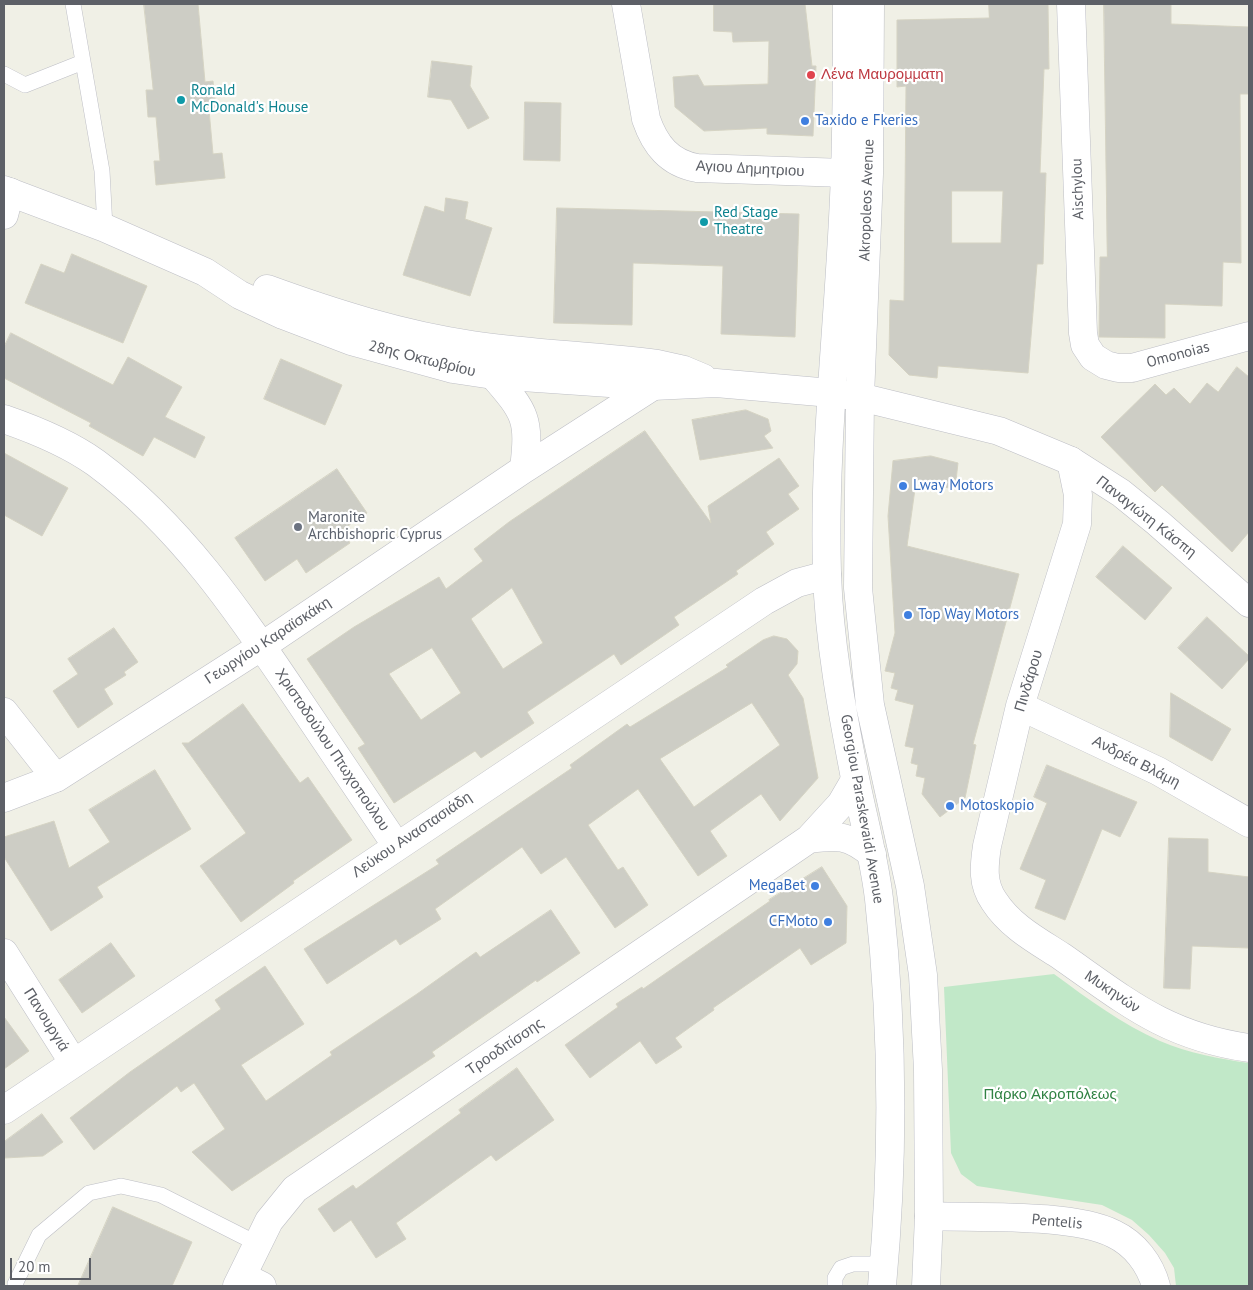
<!DOCTYPE html>
<meta charset="utf-8">
<style>
body{margin:0}
#map{position:relative;width:1253px;height:1290px;overflow:hidden;background:#f0f0e6;font-family:"PT Sans",sans-serif}
canvas{display:block}
.frame{position:absolute;inset:0;border:5px solid #5d6067;pointer-events:none}
.scale{position:absolute;left:10px;top:1258px;width:81px;height:22px;box-sizing:border-box;border:2px solid #5d6067;border-top:0;padding-left:6px;font-size:15px;line-height:18px;white-space:nowrap;color:#5d6067;-webkit-text-stroke:4px #fff;paint-order:stroke}
</style>
<div id="map">
<canvas width="1253" height="1290"></canvas>
<div class="frame"></div>
<div class="scale">20 m</div>
</div>
<script>
const context = document.querySelector('canvas').getContext('2d');
context.lineJoin = 'round';
function fillPath(path, color) { context.fillStyle = color; context.fill(path, 'evenodd'); }
function strokePath(path, color, width, dash) { context.strokeStyle = color; context.lineWidth = width; context.lineCap = dash ? 'butt' : 'round'; context.setLineDash(dash || []); context.stroke(path); }
function drawText(font, color, halo, rows, align = 'center') {
  context.font = font + ' "PT Sans",sans-serif'; context.lineWidth = 4.5; context.setLineDash([]); context.textBaseline = 'middle'; context.strokeStyle = halo; context.fillStyle = color; for (const [text, x, y, turn = 0] of rows) {
    context.save(); context.translate(x, y); context.rotate((+turn || 0) * Math.PI / 180); context.textAlign = isNaN(turn) ? turn : align; if (halo) context.strokeText(text, 0, 0); context.fillText(text, 0, 0); context.restore();
  }
}
fillPath(new Path2D(`
 M1054 974C1088 999 1122 1024 1160 1041 1188 1053 1220 1059 1249 1063V1286H1176L1174 1268 1165 1253 1149 1235 1132 1220 1102 1205 977 1186 961 1174 951 1153 944 987Z`), '#c1e8c8');
const building = new Path2D(`
 M144 4H198L205 82 213 81 216 109 209 110 213 154 222 153 225 178 156 185 154 161H160L156 117H148L146 90H153Z
 M714 4H805L812 66H816L813 136 767 134V128L704 131 675 107 673 77 698 75 704 86 768 84 769 41 733 42 732 32 714 31Z
 M989 4H1048L1049 69H1044L1040 173H1046L1043 264H1037L1028 373 938 366 937 378 909 375 889 355 890 300 904 301 906 86 897 87V20L989 18ZM952 191H1003L1001 243H952Z
 M1104 4H1171V24L1249 27V94H1240L1241 263 1223 262 1222 306 1165 304V338L1099 337 1100 257H1107Z
 M432 61 472 66 470 86 489 118 468 129 451 100 428 97Z
 M525 102 561 103 560 161 524 160Z
 M446 198 468 202 465 219 492 228 470 296 403 275 425 206 444 212Z
 M557 208 799 214 795 337 721 334 723 266 633 263 632 325 554 323Z
 M72 254 147 286 123 343 25 303 41 264 64 273Z
 M11 333 113 385 128 357 182 387 165 417 205 437 195 458 154 437 143 456 89 426 91 423 4 378V347Z
 M281 359 342 385 325 425 264 399Z
 M1237 367 1249 377V532L1232 552 1162 485 1155 492 1101 437 1155 384 1166 395 1174 388 1190 404 1207 383 1218 392Z
 M746 410 768 419 771 431 764 436 773 448 700 460 692 420Z
 M645 431 711 523 708 506 779 458 799 486 788 494 799 509 766 532 774 544 736 571 738 574 674 617 679 625 621 665 614 654 527 712 534 723 481 758 475 751 394 803 358 748 365 744 307 659 354 627 439 577 446 589 483 561 474 549 509 522ZM512 588 543 643 503 669 471 619ZM432 648 461 693 421 720 389 674Z
 M4 453 68 488 42 536 4 515Z
 M931 456 958 463 955 489 916 482 907 546 1019 574 973 744 976 745 965 798 940 817 922 794 925 778 916 776 918 765 911 763 914 748 905 746 914 705 895 700 898 690 891 688 895 673 885 671 895 633 888 516 893 461Z
 M337 469 367 513 342 530 350 543 306 573 297 559 265 581 235 538Z
 M1123 546 1172 588 1145 620 1096 577Z
 M1207 617 1249 656V659L1222 689 1178 648Z
 M114 628 138 662 124 672 126 675 104 689 113 704 78 728 53 691 78 674 68 659Z
 M774 636 787 639 798 651 797 664 788 675 803 698 818 778 780 821 761 794 710 831 727 856 698 876 638 789 588 825 618 870 623 867 648 905 615 928 566 857 541 874 522 847 435 909 441 919 400 945 396 939 327 984 304 949 439 864 436 860 572 768 570 765 627 724 630 727 728 667 726 665 763 640ZM752 703 780 745 694 807 660 759Z
 M1171 693 1231 729 1212 761 1170 737Z
 M243 704 300 783 308 777 352 840 293 881 294 883 241 922 200 866 246 833 182 743H188Z
 M1047 765 1137 802 1120 837 1102 829 1065 920 1035 908 1046 880 1020 869 1047 803 1034 797Z
 M155 770 191 829 97 887 103 897 51 931 4 857V837L54 821 69 868 110 842 89 810Z
 M1169 838 1208 839V872L1249 877V948L1192 946 1190 989 1164 988Z
 M822 867 847 906 846 943 811 965 800 948 713 1008 714 1010 675 1038 682 1047 656 1064 640 1041 590 1078 565 1045 618 1007 616 1004 642 987 643 989 770 901 769 900Z
 M551 910 580 953 537 982 536 980 432 1052 435 1056 232 1191 192 1152 225 1129 194 1083 181 1092 177 1086 94 1150 70 1118 130 1072 221 1009 215 1000 265 966 304 1024 241 1065 266 1101 332 1055 330 1052 417 994 476 952 480 957Z
 M111 943 135 976 82 1013 59 980Z
 M4 1017 29 1051 4 1069Z
 M517 1068 554 1120 496 1161 491 1155 396 1223 406 1239 376 1258 351 1220 334 1232 318 1209 353 1185 356 1189 461 1113 459 1110Z
 M42 1114 63 1142 43 1156 4 1158V1142Z
 M113 1207 192 1242 172 1286H78Z`);
fillPath(building, '#cdcdc5');
strokePath(building, '#d5d3c3', 1);
const service = new Path2D(`
 M73 4 102 171 105 228
 M4 74 25 85 83 62
 M15 1284 39 1235 89 1193 121 1186 161 1195 258 1244
 M835 1286V1278L841 1268 853 1264H884`);
const minor = new Path2D(`
 M626 4 646 119C655 145 669 163 697 168L845 173
 M1071 4 1083 333 1085 345 1093 357 1106 365 1118 368H1132L1249 336
 M4 215 10 192
 M493 375C526 413 530 419 524 469
 M4 419C33 429 71 445 96 463 180 525 239 612 297 698 330 747 363 796 396 845
 M1071 461 1078 495 1077 524 1020 706 987 846C984 866 982 884 994 901 1010 926 1036 940 1061 956 1127 1002 1166 1036 1249 1048
 M1020 706 1158 771 1249 823
 M4 712 56 778
 M4 798 56 778 262 646 524 469 653 386
 M809 839C838 835 849 835 872 854
 M4 953 73 1062
 M4 1110 764 601 797 583 827 575
 M929 1216C978 1218 1072 1213 1114 1234 1135 1244 1150 1264 1156 1286
 M242 1276 262 1286
 M237 1286 269 1221 295 1189 809 839 841 804 855 780`);
const tertiary = new Path2D(`
 M4 190 105 228 205 272 240 295 283 315 351 341 453 369 493 375 653 386 716 383 831 393 860 397 999 431 1071 461 1121 493 1158 523 1249 603
 M267 289C333 313 402 335 472 345 533 354 595 356 657 364L684 370 703 378`);
const secondary = new Path2D(`
 M847 4C847 60 847 116 845 172 841 306 823 439 827 573 829 641 842 711 855 778 863 818 874 857 879 899 893 1027 894 1157 882 1286
 M870 4 869 174 860 397 858 588 870 705 910 886 923 975 928 1070 929 1216 926 1286`);
strokePath(service, '#bdbec5', 16);
strokePath(minor, '#bdbec5', 29);
strokePath(tertiary, '#bdbec5', 29);
strokePath(secondary, '#bbbdc4', 29);
strokePath(service, '#fff', 15);
strokePath(minor, '#fff', 28);
strokePath(tertiary, '#fff', 28);
strokePath(secondary, '#fff', 28);
for (const [x, y, r, color] of [
 [811,75,5,"#e0444e"],
 [181,100,5,"#0f9aa8"],
 [805,121,5,"#3f7fe0"],
 [704,222,5,"#0f9aa8"],
 [903,486,5,"#3f7fe0"],
 [298,527,5,"#6b7280"],
 [908,615,5,"#3f7fe0"],
 [950,806,5,"#3f7fe0"],
 [815,886,5,"#3f7fe0"],
 [828,922,5,"#3f7fe0"]
]) { const dot = new Path2D(); dot.arc(x, y, r, 0, 2 * Math.PI); context.fillStyle = color; context.fill(dot); strokePath(dot, '#fff', 2); }
drawText('15px', '#be3a42', '#fff', [
 ["Λένα Μαυρομματη",821,75]
], 'left');
drawText('15px', '#0d838f', '#fff', [
 ["Ronald",191,91],
 ["McDonald's House",191,108],
 ["Red Stage",714,213],
 ["Theatre",714,230]
], 'left');
drawText('15px', '#366cbe', '#fff', [
 ["Taxido e Fkeries",815,121],
 ["Lway Motors",913,486],
 ["Top Way Motors",918,615],
 ["Motoskopio",960,806],
 ["MegaBet",805,886,"right"],
 ["CFMoto",818,922,"right"]
], 'left');
drawText('15px', '#5d6067', '#fff', [
 ["Αγιου Δημητριου",750,169,3],
 ["Aischylou",1078,189,-92],
 ["Akropoleos Avenue",867,200,-88],
 ["Omonoias",1178,355,-15],
 ["28ης Οκτωβρίου",422,359,14],
 ["Παναγιώτη Κάσπη",1146,517,38],
 ["Γεωργίου Καραϊσκάκη",268,641,-33],
 ["Πινδάρου",1029,681,-73],
 ["Χριστοδούλου Πτωχοπούλου",332,750,56],
 ["Ανδρέα Βλάμη",1136,762,27],
 ["Georgiou Paraskevaidi Avenue",862,809,80],
 ["Λεύκου Αναστασιάδη",412,835,-34],
 ["Μυκηνών",1112,992,34],
 ["Πανουργιά",46,1020,58],
 ["Τροοδιτίσσης",505,1047,-34],
 ["Pentelis",1057,1222,5]
]);
drawText('15px', '#5b616d', '#fff', [
 ["Maronite",308,518],
 ["Archbishopric Cyprus",308,535]
], 'left');
drawText('15px', '#308243', '#fff', [
 ["Πάρκο Ακροπόλεως",1050,1095]
]);
</script>
